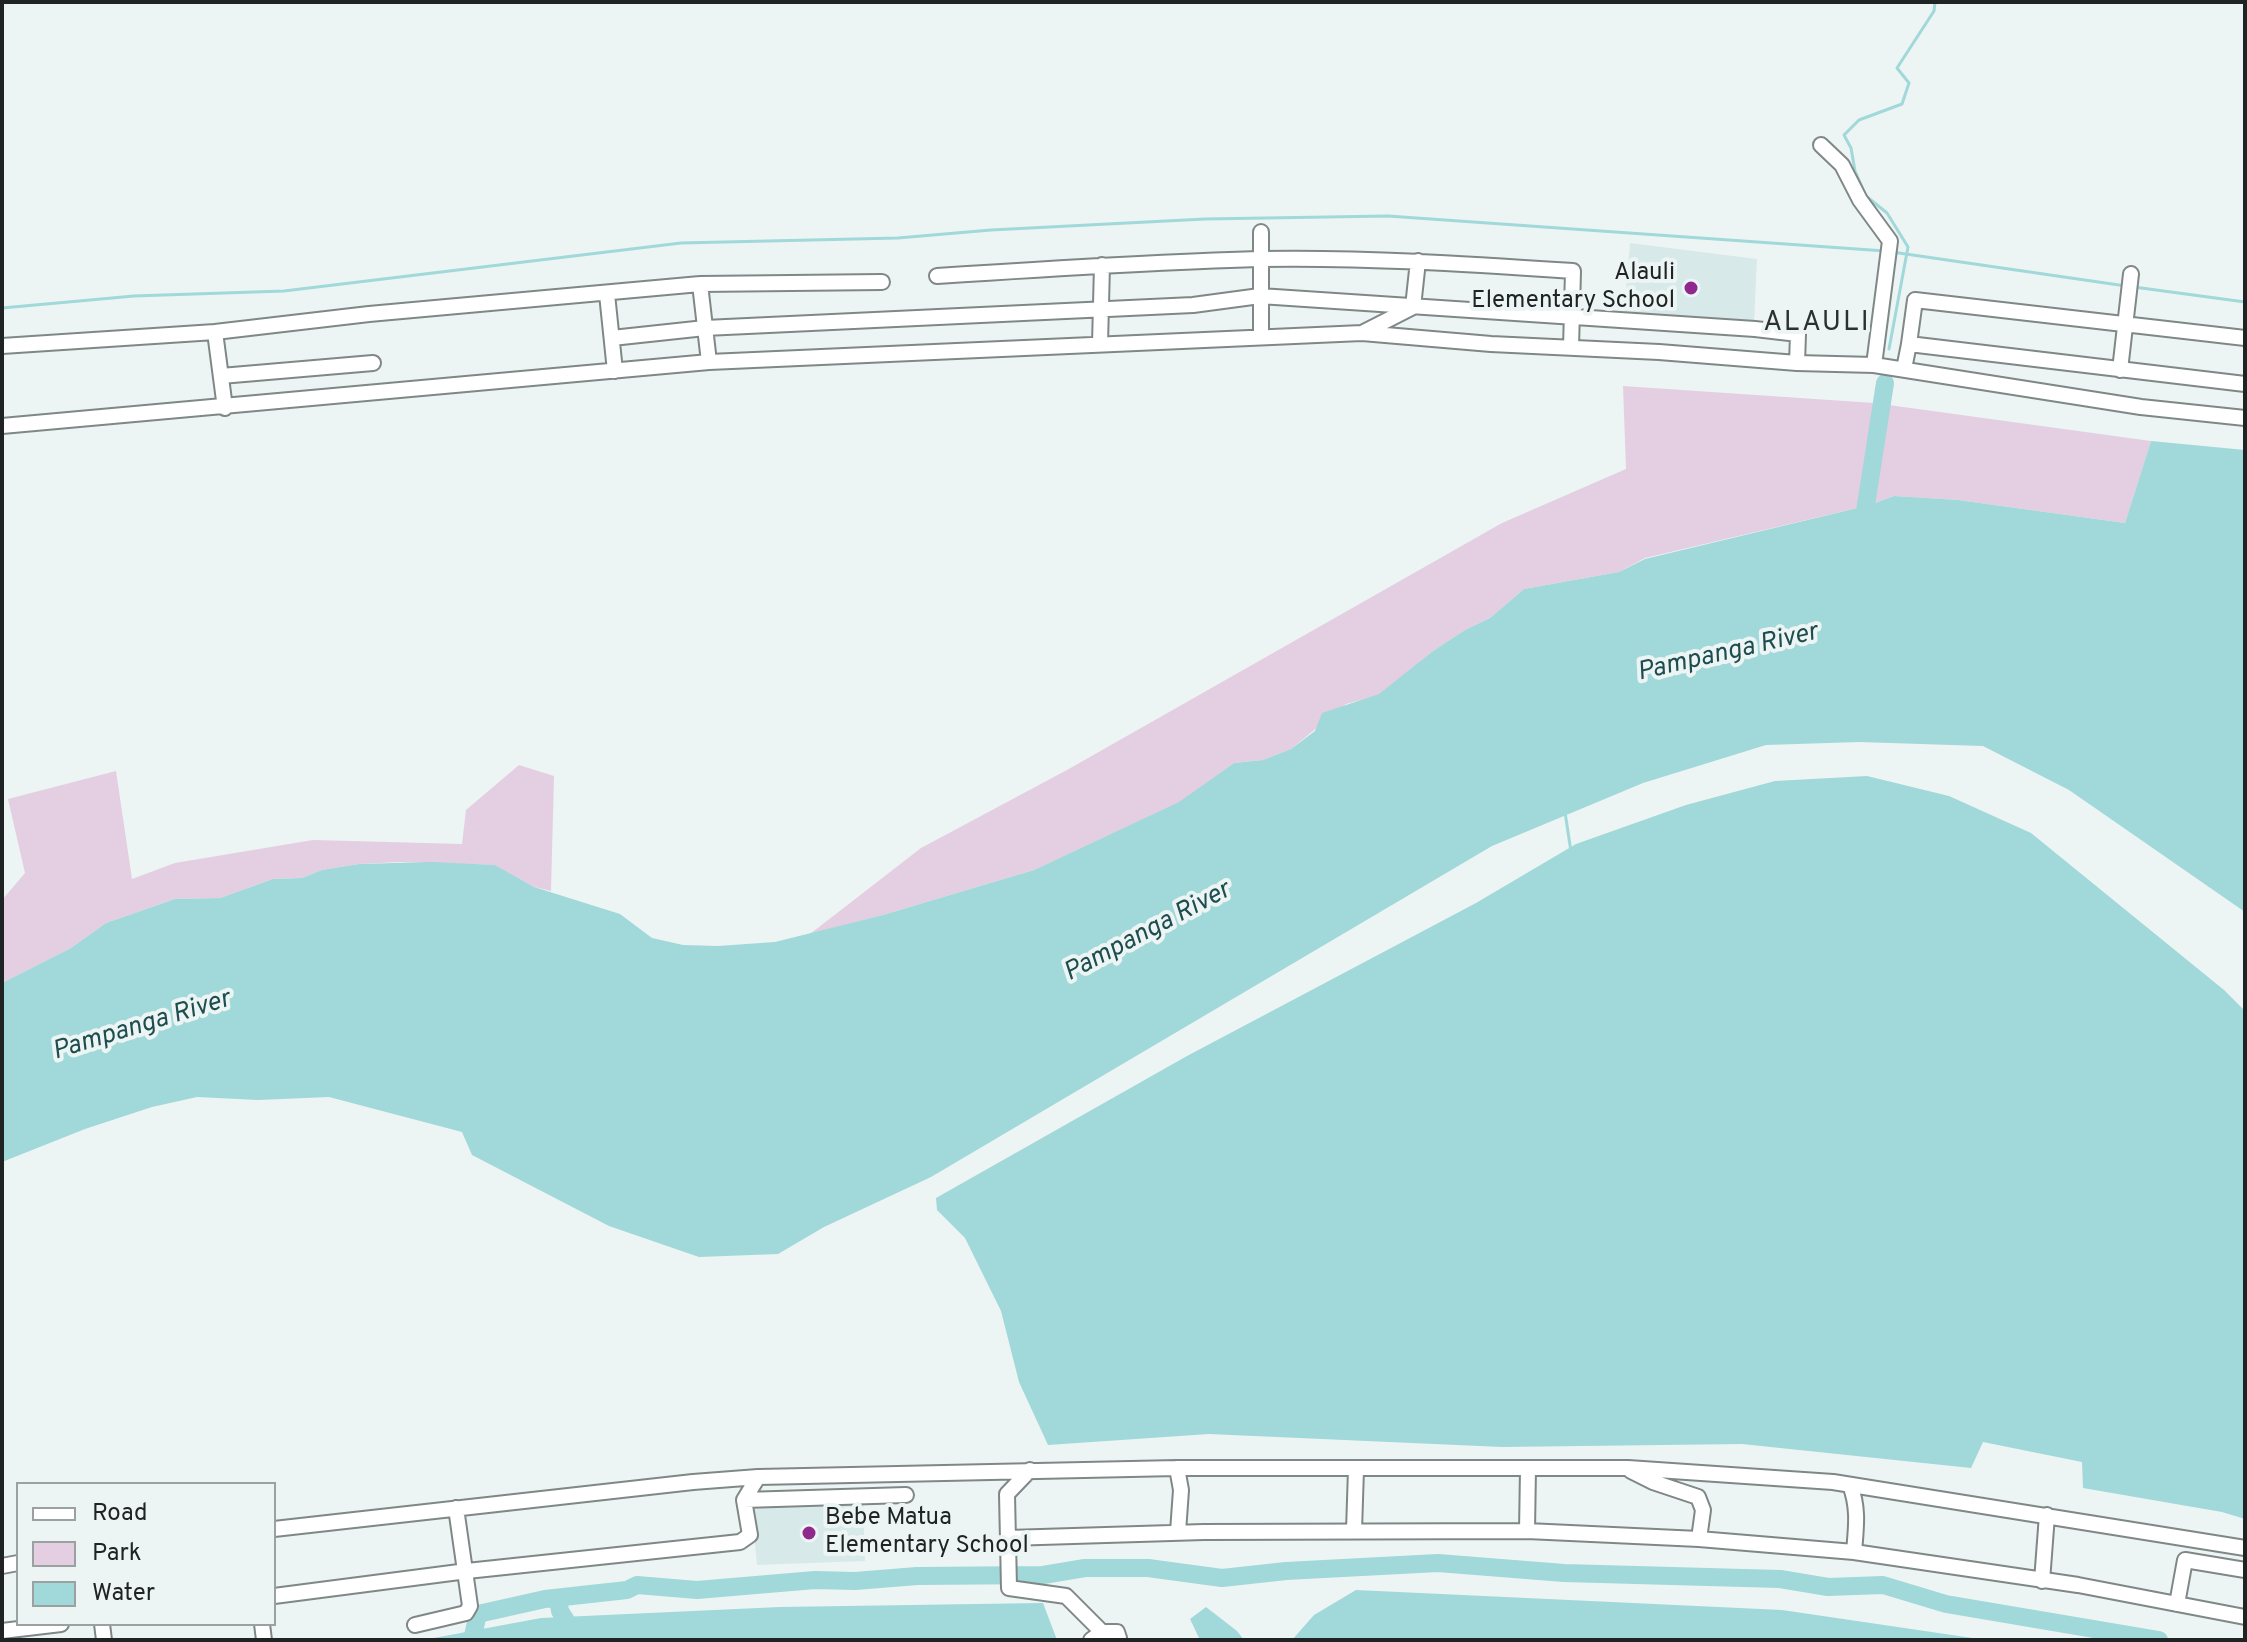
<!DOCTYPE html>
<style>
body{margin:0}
#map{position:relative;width:2247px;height:1642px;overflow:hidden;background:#edf4f4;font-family:Overpass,sans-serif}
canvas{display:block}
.frame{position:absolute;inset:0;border:4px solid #202323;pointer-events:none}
.legend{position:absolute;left:16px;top:1482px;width:260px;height:144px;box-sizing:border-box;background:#edf4f4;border:2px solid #9ba0a0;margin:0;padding:10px 14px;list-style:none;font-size:24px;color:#202323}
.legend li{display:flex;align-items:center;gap:16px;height:40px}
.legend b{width:40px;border:2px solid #9ba0a0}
</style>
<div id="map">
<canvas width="2247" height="1642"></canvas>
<div class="frame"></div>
<ul class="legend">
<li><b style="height:10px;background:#fff"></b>Road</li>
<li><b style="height:22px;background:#e4cfe2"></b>Park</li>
<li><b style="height:22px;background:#a1d8d9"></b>Water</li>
</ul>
</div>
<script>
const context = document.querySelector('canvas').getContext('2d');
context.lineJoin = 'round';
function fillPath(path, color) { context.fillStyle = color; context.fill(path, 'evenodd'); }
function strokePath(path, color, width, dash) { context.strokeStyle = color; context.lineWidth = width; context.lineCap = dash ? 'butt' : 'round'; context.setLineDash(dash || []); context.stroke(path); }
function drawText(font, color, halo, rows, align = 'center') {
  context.font = font + ' Overpass,sans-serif'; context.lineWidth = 8; context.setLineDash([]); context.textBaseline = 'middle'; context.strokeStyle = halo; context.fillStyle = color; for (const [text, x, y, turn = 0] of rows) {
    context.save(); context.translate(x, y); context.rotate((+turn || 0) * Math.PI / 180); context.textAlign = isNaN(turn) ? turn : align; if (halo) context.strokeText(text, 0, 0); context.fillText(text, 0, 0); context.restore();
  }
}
fillPath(new Path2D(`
 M1630 243 1757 259 1754 325 1624 316Z
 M863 1500 865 1561 757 1565 751 1504Z`), '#d8e9ea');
fillPath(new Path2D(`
 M1623 386 1874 403 2151 441 2125 523 1958 500 1894 496 1870 505 1645 558 1619 572 1524 589 1490 618 1465 630 1433 651 1379 695 1346 704 1291 749 1263 760 1234 763 1180 802 1034 870 883 915 810 934 921 848 1067 770 1502 523 1626 469Z
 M519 765 554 776 551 891 534 887 494 865 401 862 359 864 322 870 302 878 273 879 220 898 175 899 106 923 71 948 2 983V900L25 873 8 799 116 771 132 879 175 863 313 840 462 844 466 810Z`), '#e4cfe2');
fillPath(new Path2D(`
 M2151 441 2245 450V912L2069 790 1983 746 1859 742 1766 745 1643 783 1492 846 931 1177 824 1227 778 1254 699 1257 609 1226 472 1155 462 1132 329 1097 258 1100 197 1097 152 1107 85 1129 2 1162V983L71 948 106 923 175 899 220 898 273 879 302 878 322 870 359 864 432 862 495 865 534 887 620 914 652 938 683 945 718 946 775 942 883 915 1034 870 1179 802 1234 763 1263 760 1291 749 1315 731 1322 713 1379 694 1433 651 1465 630 1490 618 1524 589 1619 572 1645 559 1870 505 1894 496 1958 500 2125 523Z
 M1867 776 1949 796 2031 833 2224 990 2245 1011V1519L2222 1512 2083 1488 2082 1462 1983 1442 1971 1468 1742 1444 1502 1447 1209 1434 1048 1445 1019 1382 1001 1311 965 1238 937 1210 936 1198 1187 1056 1476 903 1576 844 1686 805 1775 781Z
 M1356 1590 1782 1610 1986 1640H1292L1314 1615Z
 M1043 1603 1057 1640H423L541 1618 780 1607Z
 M1206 1607 1237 1631 1244 1640H1200L1190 1619Z`), '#a1d8d9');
strokePath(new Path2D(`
 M1892 252 2126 286
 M2134 287 2245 302
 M2 308 134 296 284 291 681 243 898 238 991 230 1205 219 1388 216 1885 251
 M1889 349 1908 247 1887 213 1866 196 1855 171 1851 148 1844 135 1859 120 1902 104 1909 83 1897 68 1934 11 1935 2
 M1565 812 1571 852`), '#a1d8d9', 3);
strokePath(new Path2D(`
 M1862 531 1885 383
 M558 1598 560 1611 578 1640
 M472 1640 478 1614 545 1599 627 1590 637 1585 697 1590 815 1580 855 1581 917 1576 1043 1575 1085 1568H1148L1222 1578 1286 1571 1438 1563 1564 1573 1780 1579 1828 1587 1883 1585 1946 1604 2159 1640`), '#a1d8d9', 18);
const minor = new Path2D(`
 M1821 145 1842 165 1860 200 1890 241 1874 365
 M1261 232V336
 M937 276C1044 269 1151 262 1258 259 1363 257 1468 264 1573 271L1571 348
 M700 284 709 362
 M607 294 615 371
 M215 332 225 408
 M1362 333 1413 307 1418 261
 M612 338 705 328 1193 305 1260 296 1755 329 1798 334 1797 363
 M1100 344 1102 265
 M1909 344 1915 300 2245 338
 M2 346 215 332 369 314 700 284 882 282
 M1904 369 1909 344 2245 384
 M2120 370 2131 274
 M221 376 373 363
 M2 426 709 362 1362 333 1491 344 1659 352 1797 363 1874 365 2141 407 2245 418
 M1177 1468 1181 1490 1178 1532
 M1030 1470 1007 1494 1009 1588 1066 1596 1102 1632 1091 1640
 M1631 1471 1653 1482 1698 1497 1703 1510 1699 1539
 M1850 1485C1859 1508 1856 1528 1854 1552
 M744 1500 906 1495
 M274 1529 693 1482 758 1477 1177 1468H1628L1833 1482 2245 1548
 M1354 1531 1356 1469
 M1527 1531 1528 1469
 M1008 1538 1204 1532 1527 1531 1699 1539 1854 1552 2078 1585 2245 1617
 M2 1566 18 1563
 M2042 1581 2047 1515
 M274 1596 467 1571 740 1542 750 1535 744 1500 758 1477
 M2177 1604 2185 1560 2245 1570
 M102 1624 104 1640
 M262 1624 264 1640
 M415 1625 466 1613 470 1606 456 1508
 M2 1631 61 1624
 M1102 1632H1117L1119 1638`);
strokePath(minor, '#808787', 18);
strokePath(minor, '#fff', 14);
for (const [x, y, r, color] of [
 [1691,288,8,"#90298e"],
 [809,1533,8,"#90298e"]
]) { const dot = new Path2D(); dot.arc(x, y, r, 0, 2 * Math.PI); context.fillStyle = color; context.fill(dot); strokePath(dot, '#edf4f4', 3); }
drawText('24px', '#202323', '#edf4f4', [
 ["Alauli",1675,274],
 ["Elementary School",1675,302],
 ["Bebe Matua",825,1519,"left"],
 ["Elementary School",825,1547,"left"]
], 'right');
drawText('italic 26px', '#1d4d4f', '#edf4f4', [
 ["Pampanga River",1728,654,-13],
 ["Pampanga River",1148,933,-28],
 ["Pampanga River",142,1027,-17]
]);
context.letterSpacing = '2px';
drawText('28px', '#2b3131', '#edf4f4', [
 ["ALAULI",1817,324]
]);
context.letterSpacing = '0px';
</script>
